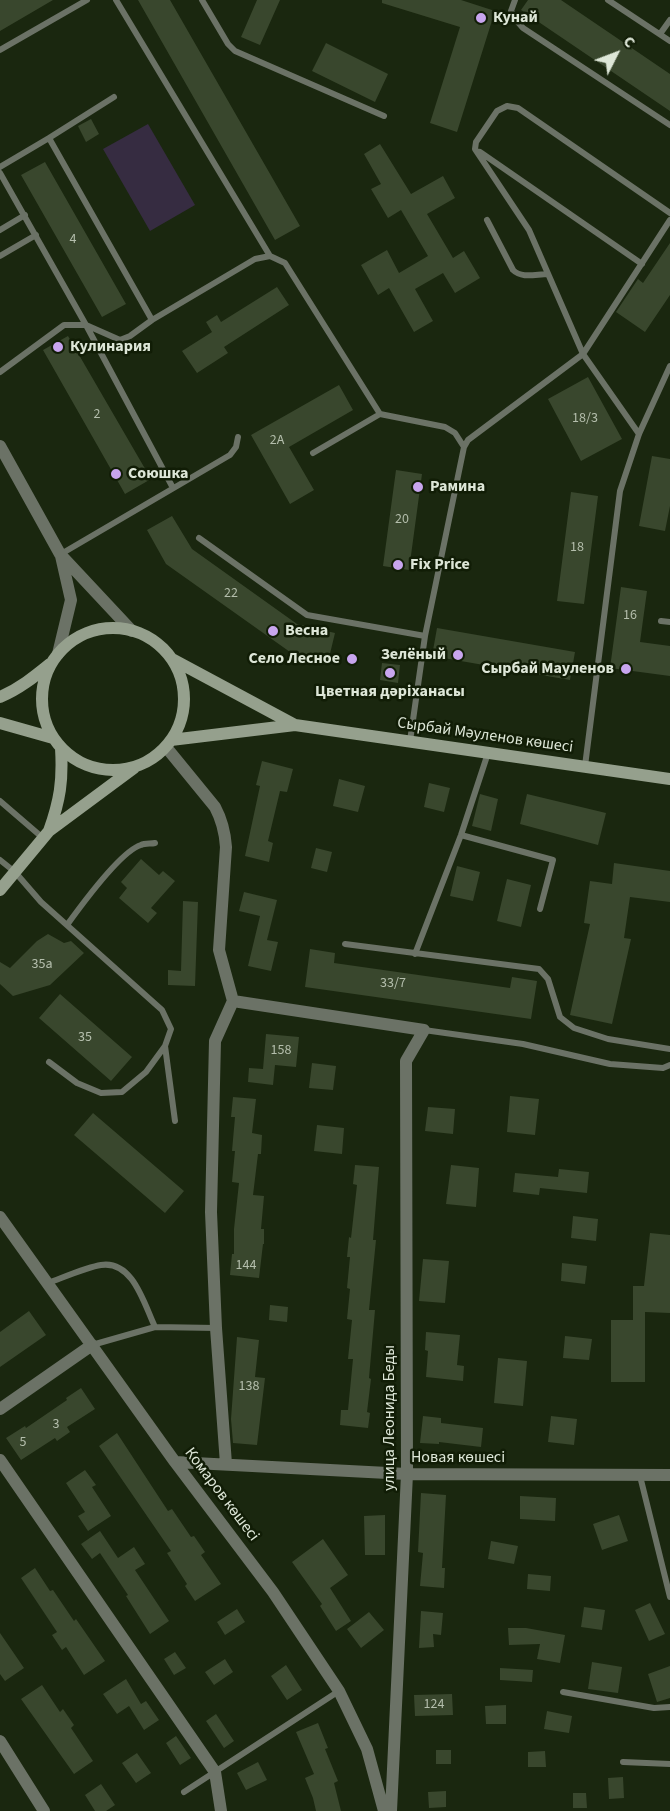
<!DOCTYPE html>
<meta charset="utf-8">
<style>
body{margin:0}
#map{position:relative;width:670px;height:1811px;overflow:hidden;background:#1a270f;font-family:"Source Sans 3",sans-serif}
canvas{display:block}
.north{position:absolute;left:586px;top:24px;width:60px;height:60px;-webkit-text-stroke:4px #111d06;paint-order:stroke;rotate:48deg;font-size:16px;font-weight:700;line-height:24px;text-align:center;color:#dde6d7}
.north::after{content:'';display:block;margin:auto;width:21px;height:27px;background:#dde6d7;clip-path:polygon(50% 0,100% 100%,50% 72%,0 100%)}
</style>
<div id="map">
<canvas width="670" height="1811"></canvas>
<div class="north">С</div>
</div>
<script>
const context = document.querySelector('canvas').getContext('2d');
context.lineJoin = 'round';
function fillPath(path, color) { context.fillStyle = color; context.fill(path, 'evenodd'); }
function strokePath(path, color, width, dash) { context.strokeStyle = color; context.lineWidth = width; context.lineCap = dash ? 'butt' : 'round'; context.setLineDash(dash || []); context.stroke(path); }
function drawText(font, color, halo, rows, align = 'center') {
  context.font = font + ' "Source Sans 3",sans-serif'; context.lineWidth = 5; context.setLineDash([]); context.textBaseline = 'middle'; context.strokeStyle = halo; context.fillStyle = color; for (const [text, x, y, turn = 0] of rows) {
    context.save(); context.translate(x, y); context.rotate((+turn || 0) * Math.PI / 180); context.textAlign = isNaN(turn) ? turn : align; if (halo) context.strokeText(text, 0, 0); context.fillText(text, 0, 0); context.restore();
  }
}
fillPath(new Path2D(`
 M148 124 195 205 150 231 103 149Z`), '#362c41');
fillPath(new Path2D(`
 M0 0H53L0 31Z
 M138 0H170L300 226 275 240Z
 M257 0H280L260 45 241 37Z
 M382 0H461L495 11 457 132 430 123 460 27 382 3Z
 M528 0H561L670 74V111L521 10Z
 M326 43 388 74 375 102 312 71Z
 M91 119 99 134 86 142 78 126Z
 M380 144 411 194 443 176 455 198 427 214 453 258 464 251 480 278 455 293 443 273 415 289 433 321 414 332 389 288 378 295 361 265 387 250 399 273 428 256 401 210 388 218 371 189 381 184 364 154Z
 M45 162 126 304 102 317 21 175Z
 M670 243V295L645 332 616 312 638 279 643 283Z
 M277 287 289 305 224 347 228 353 197 373 182 351 212 332 206 322 217 315 221 322Z
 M68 336 151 479 125 494 43 350Z
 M588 377 622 439 581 461 548 399Z
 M339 385 353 410 289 447 314 490 290 504 251 435Z
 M652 456 670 459V506L665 531 639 526Z
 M396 470 422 474 409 570 383 566Z
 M571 492 598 496 584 604 557 601Z
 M172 516 192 549 297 624 335 633 328 662 290 652 166 564 147 530Z
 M621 587 647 591 640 642 670 646V676L610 668Z
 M437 628 575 652 570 680 432 656Z
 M382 663 400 665 398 683 380 680Z
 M262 761 293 769 287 792 280 791 268 841 273 843 269 862 245 856 260 786 256 785Z
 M339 779 365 786 358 812 333 806Z
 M429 783 450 788 444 812 424 807Z
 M480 794 498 799 491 831 472 826Z
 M527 794 606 813 598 845 520 824Z
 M316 848 332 852 327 872 311 868Z
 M141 859 159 875 163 871 175 881 151 908 157 913 148 923 119 898 127 888 121 882Z
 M614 863 670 871V902L630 897 624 938 631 939 612 1024 570 1015 590 924 584 923 590 881 612 884Z
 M457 866 480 872 473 901 450 896Z
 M507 879 531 885 521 927 497 921Z
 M244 892 277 900 267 940 278 942 271 971 248 966 260 916 239 911Z
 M183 901 198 902 195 986 168 985V970L181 971Z
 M48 934 64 943 71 941 84 953 50 985 13 996 0 984V962L10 968 37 941Z
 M310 949 335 953 334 963 510 988 512 977 537 981 531 1019 305 987Z
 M60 994 132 1057 111 1081 39 1018Z
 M266 1034 299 1037 296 1067 275 1065 273 1085 248 1082 249 1068 263 1069Z
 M312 1063 336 1066 333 1090 309 1088Z
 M510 1096 539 1099 535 1135 507 1132Z
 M233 1097 256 1099 252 1133 262 1135 261 1154H258L253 1195 264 1196 261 1229H264V1244H263L259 1278 230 1275 232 1254H234V1229L239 1183 232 1182 235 1151H232L235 1117H231Z
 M428 1107 455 1109 453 1134 425 1131Z
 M93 1113 184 1191 165 1213 74 1135Z
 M317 1125 344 1128 342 1154 314 1151Z
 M355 1165 379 1167 373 1240H376L369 1310H375L369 1378 371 1379 367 1412 370 1413 368 1428 340 1425 341 1410H348L353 1359H348L352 1320 347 1319 350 1289 347 1288 350 1257H347L349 1237 351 1238 357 1185 353 1184Z
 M451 1165 479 1168 476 1207 446 1204Z
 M559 1169 589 1172 587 1193 540 1188 539 1195 513 1192 515 1173 558 1177Z
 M573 1216 598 1219 596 1241 571 1238Z
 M650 1233 670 1235V1313L645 1312V1382H611V1320H633V1286H644Z
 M423 1259 449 1261 445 1303 419 1301Z
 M562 1263 587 1266 585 1284 561 1281Z
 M270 1305 288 1307 287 1322 269 1320Z
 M29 1311 46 1335 0 1367V1332Z
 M426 1332 460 1335 457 1365 464 1366 463 1381 426 1377 428 1351 425 1350Z
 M565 1336 592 1339 589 1360 563 1358Z
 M237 1337 259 1340 255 1377 265 1378 257 1445 233 1443 231 1419Z
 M498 1358 527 1361 523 1406 494 1403Z
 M81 1388 95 1409 67 1427 70 1432 57 1441 55 1438 21 1460 6 1438 25 1426 26 1428 67 1400 66 1398Z
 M423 1416 441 1418V1423L483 1428 481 1447 439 1442V1444L420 1443Z
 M551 1416 577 1419 574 1445 548 1442Z
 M117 1433 168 1511 172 1509 191 1537 194 1536 205 1552 201 1555 221 1584 195 1601 185 1586 187 1584 167 1553 171 1551 99 1446Z
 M85 1470 96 1485 92 1487 111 1516 88 1531 78 1516 85 1512 66 1483Z
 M421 1493 446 1495 442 1568H445L444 1588 420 1586 423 1553 418 1552Z
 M520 1496 556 1498 555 1521 520 1519Z
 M385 1515V1555H365L364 1516Z
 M619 1515 628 1541 602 1550 593 1524Z
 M100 1531 118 1558 134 1547 145 1564 135 1570 169 1621 150 1634 126 1596 128 1595 100 1553 92 1559 81 1544Z
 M323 1539 348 1575 330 1588 351 1621 336 1631 320 1606 322 1604 292 1562Z
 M491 1541 518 1546 514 1564 488 1559Z
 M35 1568 50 1591 53 1590 74 1621 76 1619 105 1661 84 1675 66 1647 62 1650 52 1635 57 1632 21 1578Z
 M528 1574 551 1576 550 1591 527 1589Z
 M650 1603 665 1634 649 1641 635 1610Z
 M584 1607 605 1610 602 1630 581 1627Z
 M237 1609 245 1622 225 1635 217 1622Z
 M421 1611 443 1613 441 1635 433 1634 434 1647 419 1648Z
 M369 1612 384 1630 361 1648 347 1629Z
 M508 1628H526L565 1635 560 1663 537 1659 540 1644 509 1645Z
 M0 1633 24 1668 5 1681 0 1674Z
 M175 1652 186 1668 174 1675 164 1659Z
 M225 1659 233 1672 214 1685 205 1672Z
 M592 1662 622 1667 618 1693 588 1689Z
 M286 1665 302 1690 287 1700 271 1676Z
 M670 1666V1698L657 1702 648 1674Z
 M500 1668 533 1670 532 1682 500 1680Z
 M126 1679 141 1704 146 1701 159 1720 144 1730 129 1706 117 1714 103 1694Z
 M42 1685 60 1712 63 1709 74 1725 71 1728 93 1761 74 1774 21 1699Z
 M452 1694 453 1715 415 1716 414 1695Z
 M506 1705V1724H486L485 1706Z
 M547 1711 572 1716 569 1733 544 1729Z
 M216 1714 234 1741 224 1748 206 1721Z
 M318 1723 328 1748 325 1749 338 1781 334 1783 341 1811H316L313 1798 305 1778 314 1774 296 1732Z
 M176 1736 191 1758 180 1765 166 1743Z
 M436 1750H451V1764H436Z
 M545 1751 546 1767H528V1752Z
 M137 1753 151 1773 136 1783 122 1763Z
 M258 1762 267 1780 246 1790 237 1773Z
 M623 1777 624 1798 609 1799 608 1778Z
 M101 1784 115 1805 106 1811H95L85 1795Z
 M446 1791V1807L429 1808 428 1792Z
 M573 1793H586L587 1808H573Z`), '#39472d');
strokePath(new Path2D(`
 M116 0 270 256
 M202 0 228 44 235 51 384 116
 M515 0 511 11 516 20 523 28 670 125
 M608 0 670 41
 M660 34 670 20
 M0 50 87 0
 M49 138 114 97
 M480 152 642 264
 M0 167 49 138 152 320 255 259 270 256 285 263 380 414 445 427 455 433 464 447
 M0 173 86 325 173 488
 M487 220 513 270C522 279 536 274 548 274
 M0 230 25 215
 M0 256 36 235
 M583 354 529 230 475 149 476 142 497 111 507 106 518 108 670 213
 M583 354 670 220
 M0 372 64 325H86L120 340 130 336 152 320
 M313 453 380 414
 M199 538 307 615 425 636
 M61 554 230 455 236 447 238 437
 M661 621 670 622
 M410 741 425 636 464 447 468 440 583 354 639 434
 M585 766 620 491 639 434 670 366
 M0 801 43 838
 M461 835 553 860 540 909
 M0 860 15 872 41 902 162 1010 171 1029 165 1046 146 1072 122 1092 101 1093 77 1083 49 1062
 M67 925C80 907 121 851 141 845 145 843 151 844 155 843
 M345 944 539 969 548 979 560 1017 574 1028 608 1039 670 1049
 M415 954 461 835 488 753
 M424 1030 523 1044 610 1064 663 1068 670 1065
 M165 1046 175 1121
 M48 1283C62 1278 87 1267 101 1265 133 1260 144 1304 155 1327
 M92 1345 155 1327 216 1328
 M640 1476 670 1597
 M563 1692 654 1708 670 1707
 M623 1762 670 1764
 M184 1792 339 1691`), '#6b7266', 6);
strokePath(new Path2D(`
 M0 446 60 554 132 631
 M58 654 71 600 61 556
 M166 747 215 807C222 820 225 832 226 847L219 950 233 1001 215 1041 211 1212 216 1328 226 1464
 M233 1001 424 1030 406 1061 407 1474 391 1811
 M0 1217 175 1462 273 1592 339 1691 367 1749 384 1811
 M0 1409 92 1345
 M0 1460 215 1772 221 1811
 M175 1462 407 1474 670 1475
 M0 1741 44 1811`), '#6b7266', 12);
strokePath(new Path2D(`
 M42 699a71 71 0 1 1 142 0a71 71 0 1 1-142 0Z
 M172 659 295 725
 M0 697C19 689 34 677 50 664
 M0 723 53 738
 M171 740 295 725 670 779
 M49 831C60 800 63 781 61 748
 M0 890 49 831 134 768`), '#95a08d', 12);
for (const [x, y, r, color] of [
 [481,18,6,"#c8a5ee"],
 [58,347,6,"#c8a5ee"],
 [116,474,6,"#c8a5ee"],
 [418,487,6,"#c8a5ee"],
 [398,565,6,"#c8a5ee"],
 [273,631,6,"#c8a5ee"],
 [458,655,6,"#c8a5ee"],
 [352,659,6,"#c8a5ee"],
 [626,669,6,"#c8a5ee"],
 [390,673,6,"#c8a5ee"]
]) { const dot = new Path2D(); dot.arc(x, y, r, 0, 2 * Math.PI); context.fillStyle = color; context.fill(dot); strokePath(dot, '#111d06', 2); }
drawText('14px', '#b4beac', null, [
 ["4",73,240],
 ["2",97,415],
 ["18/3",585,419],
 ["2А",277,441],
 ["20",402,520],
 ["18",577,548],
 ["22",231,594],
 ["16",630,616],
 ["35а",42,965],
 ["33/7",393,984],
 ["35",85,1038],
 ["158",281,1051],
 ["144",246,1266],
 ["138",249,1387],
 ["3",56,1425],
 ["5",23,1443],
 ["124",434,1705]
]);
drawText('bold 16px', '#dde6d7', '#111d06', [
 ["Кунай",493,18],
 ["Кулинария",70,347],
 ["Союшка",128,474],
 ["Рамина",430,487],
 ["Fix Price",410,565],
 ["Весна",285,631],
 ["Зелёный",446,655,"right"],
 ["Село Лесное",340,659,"right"],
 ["Сырбай Мауленов",614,669,"right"],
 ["Цветная дәріханасы",390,692,"center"]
], 'left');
drawText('16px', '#dde6d7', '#111d06', [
 ["Сырбай Мәуленов көшесі",485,736,8],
 ["улица Леонида Беды",390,1418,-90],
 ["Новая көшесі",458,1458],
 ["Комаров көшесі",221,1495,53]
]);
</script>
